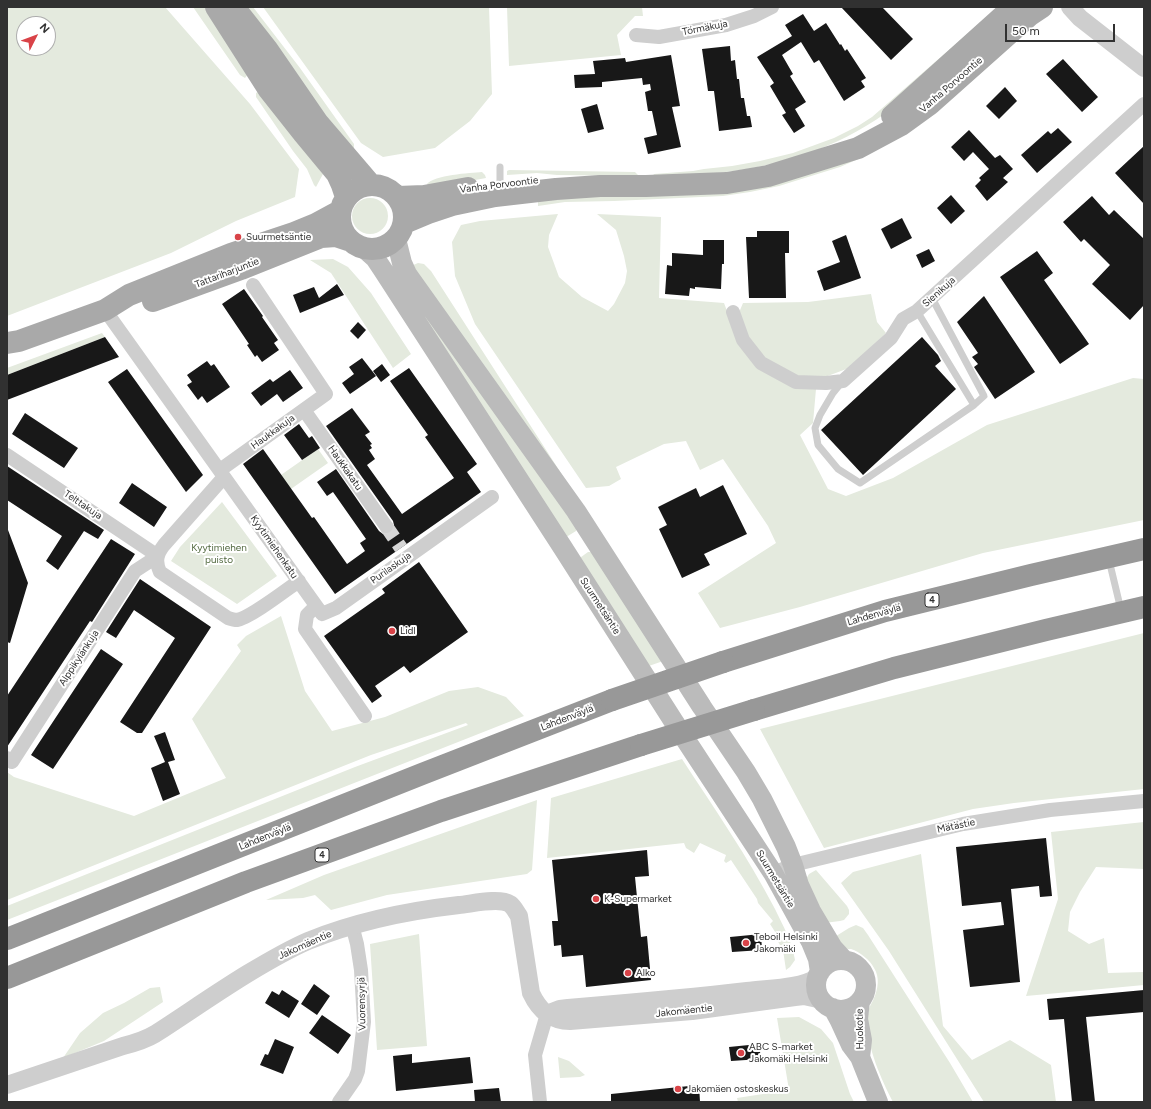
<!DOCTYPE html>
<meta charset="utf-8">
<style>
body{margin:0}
#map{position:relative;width:1151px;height:1109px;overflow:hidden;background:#fff;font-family:Figtree,sans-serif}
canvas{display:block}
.frame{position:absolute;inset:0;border:8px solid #313131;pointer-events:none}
.north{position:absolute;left:16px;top:16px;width:40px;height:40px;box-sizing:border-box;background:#fff;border:1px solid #adadad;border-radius:50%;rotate:48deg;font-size:11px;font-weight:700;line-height:16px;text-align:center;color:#313131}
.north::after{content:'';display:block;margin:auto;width:14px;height:18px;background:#d94348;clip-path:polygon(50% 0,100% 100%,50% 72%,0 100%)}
.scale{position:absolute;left:1005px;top:24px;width:110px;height:18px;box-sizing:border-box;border:2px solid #313131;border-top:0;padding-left:5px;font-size:12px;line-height:14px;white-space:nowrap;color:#313131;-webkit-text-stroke:3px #fff;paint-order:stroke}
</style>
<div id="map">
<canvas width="1151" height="1109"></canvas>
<div class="frame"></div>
<div class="north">N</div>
<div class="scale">50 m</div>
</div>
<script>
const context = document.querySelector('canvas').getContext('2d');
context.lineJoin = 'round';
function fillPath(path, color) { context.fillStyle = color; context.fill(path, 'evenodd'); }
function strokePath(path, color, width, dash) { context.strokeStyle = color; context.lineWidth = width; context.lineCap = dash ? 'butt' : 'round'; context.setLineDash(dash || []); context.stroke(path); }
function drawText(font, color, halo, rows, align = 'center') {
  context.font = font + ' Figtree,sans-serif'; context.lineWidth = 4; context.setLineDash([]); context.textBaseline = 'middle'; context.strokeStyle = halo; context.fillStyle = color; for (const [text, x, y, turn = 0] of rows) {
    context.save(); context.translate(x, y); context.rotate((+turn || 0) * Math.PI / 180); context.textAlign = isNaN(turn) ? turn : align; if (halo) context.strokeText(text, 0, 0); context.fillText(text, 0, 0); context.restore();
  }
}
fillPath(new Path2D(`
 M7 7H165L250 104 299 169 295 197 236 221 171 253 7 316ZM24 24H48V48H24Z
 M193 7H206L249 73 245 78 240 75Z
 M240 7H253L300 68 354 144V151L351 155Z
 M263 7H489L492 94 470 121 435 148 383 157 361 143Z
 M507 7H642L643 16H635L617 35 621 55 509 66Z
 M998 7 895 106C847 144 787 165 726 172 702 175 677 174 653 176L654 174 693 171 704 169 732 166 760 161 793 153 834 138 858 126 872 117Z
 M1031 28 948 102 863 157 840 167 779 186 750 192 723 196 614 201 565 202 538 206V202L563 197 828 167Z
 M261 90 323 174 316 187 314 185 307 169 293 151 256 97V93Z
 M509 170 635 172 638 175V176L557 175 537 173 507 175V171Z
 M482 172 485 175 486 178 427 189V184C434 175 470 173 482 172Z
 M352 216a18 18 0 1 1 36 0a18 18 0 1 1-36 0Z
 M558 214 549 235 548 247 559 277 582 297 608 311 614 304 625 283 627 271 624 256 616 230 597 214 661 217 659 298 724 303 739 343 816 389 813 423 800 435 828 489 846 496 893 478 987 425 1133 378 1144 379V520L983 553 800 607 720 628 698 593 776 543 768 526 723 459 700 470 686 441 664 444 616 467 621 479 609 486 586 488 475 324 455 276 452 242 461 225 480 221Z
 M333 259 348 267 371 293 411 354 393 368 331 273 310 260Z
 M418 263 424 264 431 271 577 498 411 266Z
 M398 272 577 529 576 531 563 539 446 357Z
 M871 294 877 322 886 333 849 368 825 377 797 378 763 360 745 338 738 315 743 303 808 302Z
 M102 333 105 337 7 375V368Z
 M318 449 328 463 271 503 261 489Z
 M222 502 277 576 237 604 171 561 180 547Z
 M588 552H591L666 660 646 667 577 560Z
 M281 616 305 691 332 731 385 717 449 691 478 687 506 697 524 716 7 920V906L355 767 468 725 466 723 371 755 7 900V772L14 777 134 816 226 778 192 719 241 651 237 645 246 636Z
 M1144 633V789L1014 803 973 809 824 848 760 729Z
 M682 759C714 808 748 857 775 909 783 926 792 941 795 960L790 967 786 970 783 950 777 940 779 938 770 924 773 921 758 903 757 899 731 860 726 863 724 861 726 855 700 843 694 853 686 848 684 843 547 858 551 798Z
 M537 800 532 870 527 874 387 895 331 910 315 895 303 898 266 900 324 875Z
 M1144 822V869L1096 867 1080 892 1070 912 1068 931 1089 944 1104 938 1108 973 1144 972V985L1026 996 1058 899 1051 832Z
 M921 854 943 1026 972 1060 1010 1040 1051 1065 1056 1102H984L889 951 841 883 853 872Z
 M816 870 847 906 849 910V914L844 920 840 921 824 923 806 879 809 874Z
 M856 925 863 928 868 935 950 1063 973 1102H893C881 1079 867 1047 867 1021 868 1017 868 1012 869 1009 870 1005 873 1001 874 998 878 989 880 977 874 968 870 960 860 952 851 949 849 949 847 949 845 948 841 947 837 941 833 938L849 928Z
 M419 934 427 1046 377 1050 370 944Z
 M160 987 163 1002 104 1041 63 1058 80 1033 103 1013 124 1003 150 988Z
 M799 1017 821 1029 833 1043 850 1094 854 1102H738L737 1098 789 1090 777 1018Z
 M558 1057 569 1061 585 1075 580 1077 560 1078Z`), '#e4eade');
fillPath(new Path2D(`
 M841 7H882L913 39 891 60Z
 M803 14 814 31 826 23 840 45 841 44 845 51 847 49 866 78 861 81 865 87 844 101 819 60 814 63 801 42 782 55 793 74 790 76 806 102 795 109 805 126 794 133 782 115 786 113 770 86 774 83 757 57 792 36 785 25Z
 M730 46 731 61 735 60 737 79H739L741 98H744L747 116H750L752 127 719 131 714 91H708L702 49Z
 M671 55 680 106 672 107 681 147 648 154 644 138 657 135 652 111H648L645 92 651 90 650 84 643 85 642 78 602 82V87L575 88 574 75 595 74 593 61 625 58 626 62Z
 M1063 59 1098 97 1082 112 1046 74Z
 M1005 87 1017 101 999 119 986 106Z
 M597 104 604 129 588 133 581 109Z
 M1058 128 1072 142 1037 173 1021 155 1048 131 1051 134Z
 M969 130 995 158 1000 155 1013 169 1003 178 1008 182 987 201 975 186 981 180 979 178 989 169 973 152 964 161 951 147Z
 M1144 146V204L1115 173Z
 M951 195 965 211 951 224 937 208Z
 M1092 196 1109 215 1114 210 1144 239V305L1130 320 1092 284 1110 265 1084 239 1081 242 1063 222Z
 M902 218 912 238 891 249 881 229Z
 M757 231H789V253H785L786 298H749L746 237H757Z
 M846 235 861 278 824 291 817 271 840 262 832 241Z
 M703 240H724V264H722L721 289 695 287V289L690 288 689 296 665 294 667 265 672 266V253L703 255Z
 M929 249 935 261 922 268 916 255Z
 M1037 251 1053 273 1044 280 1089 344 1060 364 1000 277Z
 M337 284 344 295 300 313 293 295 314 287 319 298Z
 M244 289 263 316 262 317 278 340 274 343 279 350 262 362 257 355 255 357 247 345 249 344 222 304Z
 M984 296 1035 372 995 399 974 367 978 364 972 357 978 353 957 322Z
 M358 322 366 330 358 339 350 331Z
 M105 337 119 357 7 400V375Z
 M922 337 938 355 941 361 935 366 956 389 863 475 821 430Z
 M362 358 376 376 350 394 342 383 354 374 349 367Z
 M207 361 211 366 214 364 230 387 207 403 202 396 198 400 187 385 192 382 187 375Z
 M382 364 390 375 381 382 373 371Z
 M409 368 477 464 467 472 481 492 335 594 243 464 263 449 312 518 314 517 347 564 365 551 360 543 366 539 333 492 327 496 317 482 336 469 379 531 383 534H387L391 533 394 529V525L393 521 326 426 352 408 370 432 365 435 372 444 370 445 372 448 369 450 375 459 367 465 402 514 454 478 425 437 428 435 390 381Z
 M127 369 203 475 186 492 108 382Z
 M290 370 303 388 283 402 277 394 261 406 251 393 270 379 273 382Z
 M25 413 78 448 64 468 12 434Z
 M299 424 309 438 312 436 320 448 302 460 284 435Z
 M7 466 104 530 98 539 84 531 58 570 46 561 62 536 7 500Z
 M132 483 167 507 154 527 119 503Z
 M723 485 747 534 704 554 710 565 682 578 659 529 667 525 658 507 696 488 700 497Z
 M7 530H8L28 583 10 643 7 642Z
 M111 539 135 554 92 622 90 621 7 747V696Z
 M419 562 468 632 410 673 404 666 375 686 382 696 372 703 324 636 385 593 382 589Z
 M140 579 211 627 142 733H137L120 722 175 638 134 610 116 638 106 632Z
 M101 649 123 664 53 769 31 755Z
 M165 732 175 760 168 762 180 794 163 801 151 768 165 762 154 736Z
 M1046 838 1052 896 1040 897 1039 886 1011 889 1020 982 970 987 963 930 1004 925 1001 902 962 906 956 847Z
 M647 850 649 876 635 877 641 937 647 936 651 980 586 987 583 955 562 957 561 945 554 946 552 921H558L552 860Z
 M761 934 762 950 732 952 730 937Z
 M314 984 330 996 317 1015 301 1004Z
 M282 990 299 1001 289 1018 265 1003 272 991 279 995Z
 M1144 990V1012L1086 1017 1095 1102H1072L1064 1019 1049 1020 1047 999Z
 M322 1015 351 1035 338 1054 309 1033Z
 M275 1039 294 1047 283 1074 260 1065 265 1054 268 1055Z
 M759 1044 761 1059 731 1061 729 1047Z
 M412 1054V1063L470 1057 473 1083 396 1091 393 1056Z
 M699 1085 700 1102H611V1094Z
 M499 1088 501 1102H475L474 1090Z`), '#181818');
strokePath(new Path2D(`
 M386 526 401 548`), '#d6d6d6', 14, [14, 7]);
strokePath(new Path2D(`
 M500 167V183
 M917 311 974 405
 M842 382 833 393 820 415 815 428 818 445 838 469 860 483 974 405 984 396 932 298
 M1109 560 1121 610`), '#cecece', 7);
strokePath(new Path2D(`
 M636 35 659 37 726 25 754 16 772 7
 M105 310 322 614 336 608 492 497
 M733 312 743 340 761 363 796 382 826 383 843 381 891 338 903 319 917 311 1144 104
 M304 410 386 526
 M7 455 158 556
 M220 470 326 394 253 285
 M224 477 164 545C157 554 155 561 160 572L228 618C231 619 234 620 237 620 250 618 286 590 299 581
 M316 606 307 615 305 629 365 716
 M7 758 12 762 135 571 158 556
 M773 873 793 865 963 824 1050 810 1144 801
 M339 1102 355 1079 358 1071 364 1022 361 970 357 944 352 925
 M540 1102 535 1055 547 1014`), '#cecece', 14);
strokePath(new Path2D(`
 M1070 7 1080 18 1144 68
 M547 1014 560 1009 568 1008C628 1003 688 998 747 991 769 988 799 989 818 977
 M7 1085 123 1046C135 1043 145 1040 155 1034 186 1014 216 993 247 974 267 962 287 950 308 941 357 921 406 911 459 905 471 904 499 897 510 904 514 907 516 912 519 916L531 993C539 1010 550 1021 570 1021L692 1011 795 997 804 996 822 1000`), '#cecece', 18);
strokePath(new Path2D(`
 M396 239 402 263 407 274 576 511 702 707 746 772 762 799 786 847 793 865 799 885 811 911 833 948 844 960
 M365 249 375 258 383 270 563 548 674 722 773 873 811 942 818 959 820 972
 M816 985a25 25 0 1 1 50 0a25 25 0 1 1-50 0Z
 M860 1001 858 1019 862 1040 860 1057
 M833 1008 840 1021 851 1045 860 1057 878 1102`), '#bbb', 20);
strokePath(new Path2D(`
 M216 7 269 90 303 133 337 174 342 185 346 197
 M234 7 267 49 318 123 371 185
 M892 116 1013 7
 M340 217a32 32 0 1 1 64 0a32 32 0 1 1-64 0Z
 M398 197 424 196 468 188
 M404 223 428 213 452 205 495 196 556 189 600 186H646L727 183 768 176 858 148 901 125 930 104 1030 15 1042 7
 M153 301 241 269 321 237 336 236 348 240
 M7 343 19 341 105 310 129 295 231 254 294 233 316 224 340 211`), '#a9a9a9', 22);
strokePath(new Path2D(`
 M723 662 885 611 1031 575 1144 549
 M754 710 894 668 1046 630 1144 607
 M7 939 422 774 612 700
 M7 978 246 882 441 811 641 745`), '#989898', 22);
strokePath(new Path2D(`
 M612 700 723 662
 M641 745 754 710`), '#989898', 22);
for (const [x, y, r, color] of [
 [238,237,4,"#d94348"],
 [392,631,4,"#d94348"],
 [596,899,4,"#d94348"],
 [746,943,4,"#d94348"],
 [628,973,4,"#d94348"],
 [741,1053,4,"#d94348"],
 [678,1089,4,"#d94348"]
]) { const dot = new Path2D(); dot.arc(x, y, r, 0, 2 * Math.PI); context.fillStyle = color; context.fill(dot); strokePath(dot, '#fff', 1.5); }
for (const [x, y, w] of [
 [932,600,14],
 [322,855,14]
]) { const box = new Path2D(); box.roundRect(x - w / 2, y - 7, w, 14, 3); context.fillStyle = '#fff'; context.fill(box); strokePath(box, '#313131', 1); }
drawText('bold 9px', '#313131', null, [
 ["4",932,600],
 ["4",322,855]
]);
drawText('10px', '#313131', '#fff', [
 ["Törmäkuja",705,28,-11],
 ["Vanha Porvoontie",951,85,-41],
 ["Vanha Porvoontie",499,185,-7],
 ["Tattariharjuntie",227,273,-21],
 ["Sienikuja",939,292,-42],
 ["Haukkakuja",273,432,-36],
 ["Haukkakatu",345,468,55],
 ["Telttakuja",83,505,34],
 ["Kyytimiehenkatu",274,547,55],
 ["Purilaskuja",391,568,-35],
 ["Suurmetsäntie",600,606,57],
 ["Lahdenväylä",874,615,-16],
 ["Alppikylänkuja",79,658,-57],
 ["Lahdenväylä",567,718,-21],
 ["Mätästie",956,826,-12],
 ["Lahdenväylä",265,837,-22],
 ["Suurmetsäntie",775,879,59],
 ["Jakomäentie",305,945,-24],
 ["Vuorensyrjä",362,1004,-91],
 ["Jakomäentie",684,1011,-6],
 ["Huokotie",860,1029,-91]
]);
drawText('10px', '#313131', '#fff', [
 ["Suurmetsäntie",246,237],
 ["Lidl",400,631],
 ["K-Supermarket",604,899],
 ["Teboil Helsinki",754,937],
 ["Jakomäki",754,949],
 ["Alko",636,973],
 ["ABC S-market",749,1047],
 ["Jakomäki Helsinki",749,1059],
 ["Jakomäen ostoskeskus",686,1089]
], 'left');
drawText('10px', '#536a41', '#fff', [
 ["Kyytimiehen",219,548],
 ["puisto",219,560]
]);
</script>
